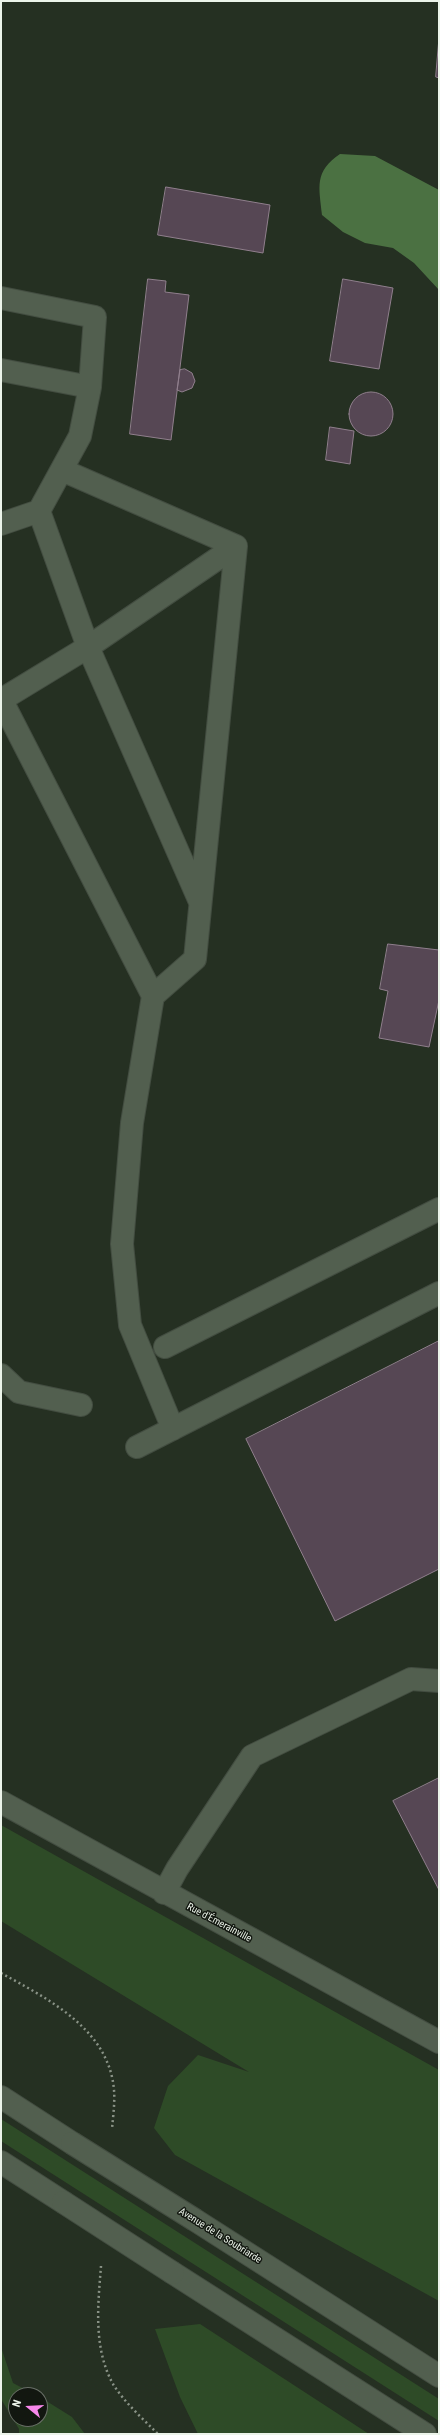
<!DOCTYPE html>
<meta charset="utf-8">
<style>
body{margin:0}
#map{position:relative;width:440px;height:2435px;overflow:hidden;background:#253022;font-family:"Roboto Condensed",sans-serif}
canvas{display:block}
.frame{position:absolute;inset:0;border:2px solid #ecf4ea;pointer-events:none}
.north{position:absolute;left:8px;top:2387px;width:40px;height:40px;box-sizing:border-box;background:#121710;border:1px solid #696f67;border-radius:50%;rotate:288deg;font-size:11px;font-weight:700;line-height:16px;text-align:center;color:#ecf4ea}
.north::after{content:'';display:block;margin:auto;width:14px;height:18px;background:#f888eb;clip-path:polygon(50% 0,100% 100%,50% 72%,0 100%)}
</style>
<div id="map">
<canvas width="440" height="2435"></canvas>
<div class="frame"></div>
<div class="north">N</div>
</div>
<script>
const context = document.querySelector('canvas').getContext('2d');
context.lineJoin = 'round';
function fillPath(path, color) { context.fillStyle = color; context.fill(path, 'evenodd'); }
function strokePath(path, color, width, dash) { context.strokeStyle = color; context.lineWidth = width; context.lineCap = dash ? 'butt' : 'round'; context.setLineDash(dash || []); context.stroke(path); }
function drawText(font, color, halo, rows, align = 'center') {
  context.font = font + ' "Roboto Condensed",sans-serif'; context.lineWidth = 3; context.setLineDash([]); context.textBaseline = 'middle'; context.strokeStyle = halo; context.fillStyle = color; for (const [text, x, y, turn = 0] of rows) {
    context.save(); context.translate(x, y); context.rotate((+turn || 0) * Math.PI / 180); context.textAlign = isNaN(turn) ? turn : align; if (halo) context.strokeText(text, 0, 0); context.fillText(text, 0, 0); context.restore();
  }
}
fillPath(new Path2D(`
 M1 1825 439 2070V2301L175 2155 154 2128 168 2086 198 2055 249 2072 1 1921Z
 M1 2119 439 2399V2421L1 2141Z
 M200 2324 369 2434H198L180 2397 155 2329Z
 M1 2347 13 2383 36 2395H16V2419H40V2397L72 2417 85 2434H19V2429L1 2399Z`), '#2e4b27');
fillPath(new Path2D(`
 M340 154 375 156 439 190V290L414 263 393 248 365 243 343 232 322 215C319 186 314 172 340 154Z`), '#4b7142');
const building = new Path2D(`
 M439 38V78L436 77Z
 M166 187 270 205 263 253 158 235Z
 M148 279 166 281 165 292 189 295 171 440 130 434Z
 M343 279 393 288 379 369 330 361Z
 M185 369 192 373 195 381 192 388 182 392 177 390 180 370Z
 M349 414a22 22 0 1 1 44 0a22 22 0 1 1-44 0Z
 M330 427 354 431 350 464 326 460Z
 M388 944 439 950V1000L429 1047 379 1038 388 991 380 989Z
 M439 1341V1569L335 1621 246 1439Z
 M439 1778V1890L393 1801Z`);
fillPath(building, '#564754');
strokePath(building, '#907f8d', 1);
const minor = new Path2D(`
 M1 298 95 317 90 387 80 436 39 511 1 524
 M1 370 90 387
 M62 470 236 546 195 959 153 996
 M39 511 88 647 200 902
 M1 699 153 996 132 1123 122 1244 130 1325 173 1429
 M1 700 88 647 236 546
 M165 1347 439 1209
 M1 1375 19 1392 81 1405
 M137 1447 439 1293
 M1 1802 439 2042
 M164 1893 177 1869 252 1756 411 1679 439 1681
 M1 2097 72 2143
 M1 2162 63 2202
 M195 2220 439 2376
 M173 2273 425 2434`);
strokePath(minor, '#434d41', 24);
strokePath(new Path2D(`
 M1 1973C48 1999 109 2029 114 2090 115 2103 113 2117 112 2129
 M101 2266C98 2305 93 2348 113 2384 124 2402 143 2419 158 2434`), '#899286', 2.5, [2, 3]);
strokePath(minor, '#525f4f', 22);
const minorBridge = new Path2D(`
 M72 2143 195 2220
 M63 2202 173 2273`);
strokePath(minorBridge, '#434d41', 24, []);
strokePath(minorBridge, '#525f4f', 22);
drawText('10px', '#ecf4ea', '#121710', [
 ["Rue d'Émerainville",219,1923,28],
 ["Avenue de la Soubriarde",220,2236,32]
]);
</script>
